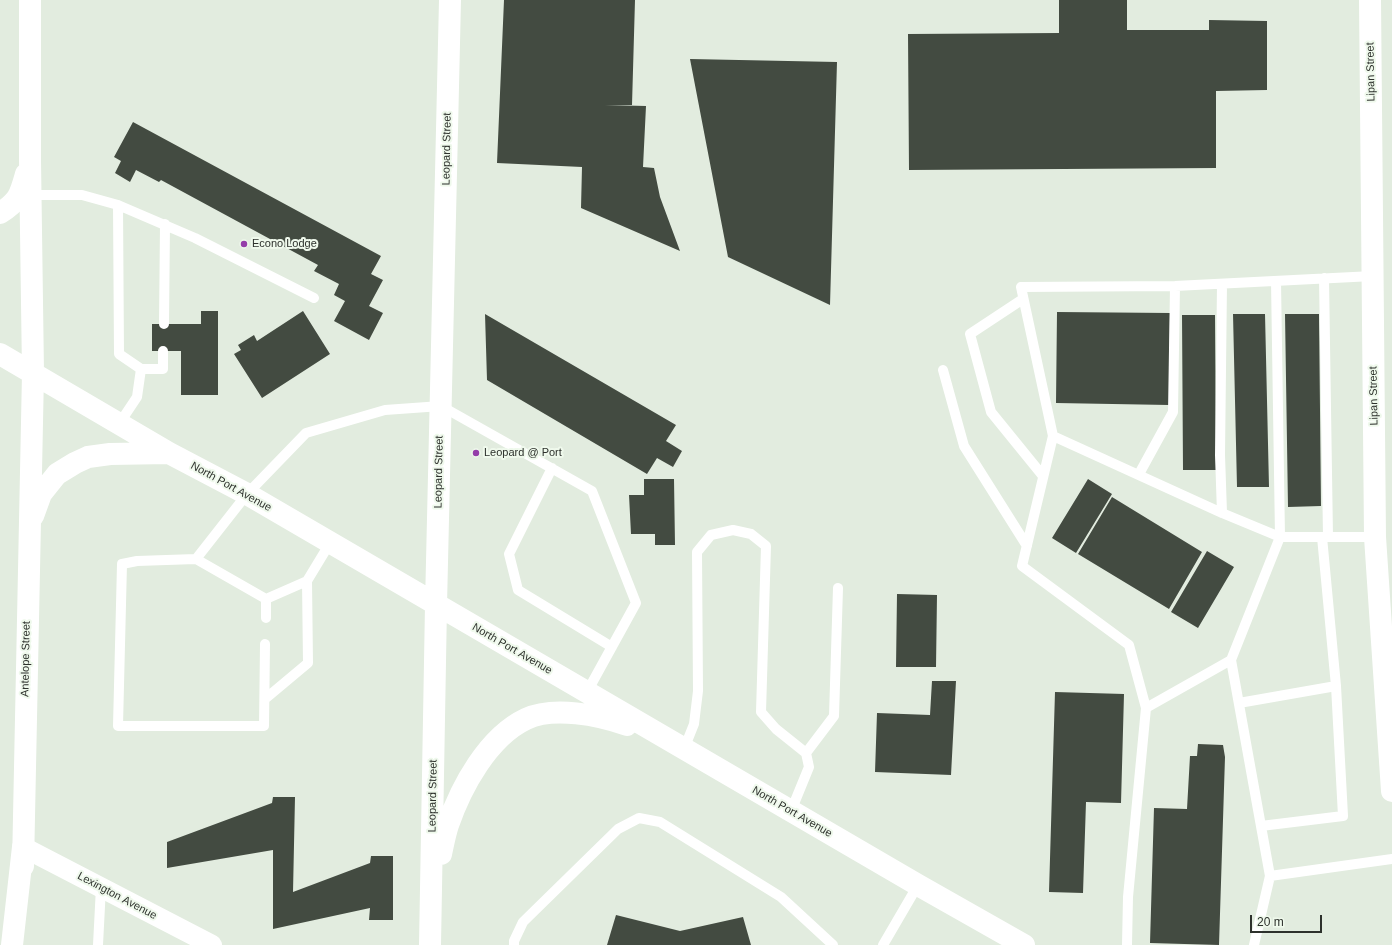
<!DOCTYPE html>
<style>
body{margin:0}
#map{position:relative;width:1392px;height:945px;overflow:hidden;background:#e2ecdf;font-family:Arial,sans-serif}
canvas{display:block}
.scale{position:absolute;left:1250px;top:915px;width:72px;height:18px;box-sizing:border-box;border:2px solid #2d312c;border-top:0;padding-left:5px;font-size:12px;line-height:14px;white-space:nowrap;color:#2d312c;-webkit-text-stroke:3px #eff9ec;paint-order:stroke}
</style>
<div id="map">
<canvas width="1392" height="945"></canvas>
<div class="scale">20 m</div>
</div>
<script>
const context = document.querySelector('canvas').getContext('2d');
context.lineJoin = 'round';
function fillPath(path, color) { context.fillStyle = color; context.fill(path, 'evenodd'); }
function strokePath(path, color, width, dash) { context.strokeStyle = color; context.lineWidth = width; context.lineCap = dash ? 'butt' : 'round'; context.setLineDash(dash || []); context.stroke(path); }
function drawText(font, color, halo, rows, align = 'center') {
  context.font = font + ' Arial,sans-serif'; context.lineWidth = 4; context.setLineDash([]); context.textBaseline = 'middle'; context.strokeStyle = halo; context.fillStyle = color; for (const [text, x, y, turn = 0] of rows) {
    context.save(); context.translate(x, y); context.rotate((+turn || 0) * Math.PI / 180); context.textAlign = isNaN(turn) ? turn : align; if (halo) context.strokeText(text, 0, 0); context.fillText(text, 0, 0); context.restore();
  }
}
fillPath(new Path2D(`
 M504 0H635L632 105H605L646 106 643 167 654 168 660 197 680 251 581 208 582 167 497 163Z
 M1059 0H1127V30H1209V20L1267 21V90L1216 91V168L909 170 908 34 1059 33Z
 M690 59 837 62 830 305 728 257Z
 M133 122 381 256 371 274 383 280 369 306 383 313 369 340 334 321 345 301 334 295 339 284 314 271 318 265 161 180 159 182 136 170 130 182 115 173 121 161 114 157Z
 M201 311H218V395H181V351H152V324H201Z
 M303 311 330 354 262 398 234 354 241 350 238 345 254 335 257 341Z
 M1057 312 1170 313 1169 405 1056 403Z
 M485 314 676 425 666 441 682 451 673 467 657 458 647 474 487 380Z
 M1233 314H1265L1269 487H1237Z
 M1285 314H1319L1321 506 1288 507Z
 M1182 315H1215L1216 470H1183Z
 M644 479H674L675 545H655V534H631L629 495H644Z
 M1088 479 1112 494 1076 553 1052 538Z
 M1112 497 1202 552 1169 609 1078 554Z
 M1207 551 1234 567 1198 628 1171 612Z
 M897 594 937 595 936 667H896Z
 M932 681H956L951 775 875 772 877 713 930 715Z
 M1055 692 1124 694 1121 803 1086 802 1083 893 1049 892Z
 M1198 744 1223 745 1225 757 1219 945 1150 943 1154 808 1187 809 1190 756H1197Z
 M273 797H295L293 892 370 863 371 856H393V920H369L370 908 273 929V850L167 868V842L272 803Z
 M616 915 680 931 743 917 751 945H607Z`), '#434b41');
strokePath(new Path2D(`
 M30 195H82L118 205 195 238 314 298
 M118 205 119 354 141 369 137 397 119 424
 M1324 278 1328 537
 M1023 299 970 334 991 412 1043 476
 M164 324 165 224
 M141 369H163V351
 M943 370 964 446 1027 546
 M1053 436 1222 513 1280 537H1375
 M552 468 509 554 518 590 612 647
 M1139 474 1173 412 1175 286
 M1222 513 1220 455 1222 284
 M196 559 266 599
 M266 618V599L307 581 330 543
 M265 644 264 726H118L122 564 137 561 196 559 247 494 306 433 385 410 441 406 592 491 636 603 587 692
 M1231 660 1280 537 1276 281
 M265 699 308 663 307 581
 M1239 703 1336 686
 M1146 708 1231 660 1270 876
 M684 749 694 724 698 691 697 552 711 535 733 530 751 534 766 546 761 712 776 729 806 753 809 767 791 811
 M806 753 834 716 838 588
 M1261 826 1343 816 1336 686 1322 537
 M98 945 101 887
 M514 945V941L523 922 618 829 639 818 660 822 781 897 833 945
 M883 945 918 885
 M1127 945 1128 897 1146 708 1129 645 1022 566 1053 436 1021 287 1175 286 1373 276
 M1254 945 1270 876 1392 859`), '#fff', 10);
strokePath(new Path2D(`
 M23 847 212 945`), '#fff', 20);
strokePath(new Path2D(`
 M1370 0 1375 537 1392 791`), '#fff', 22);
strokePath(new Path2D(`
 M0 213C19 201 20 195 26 174
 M0 354 169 453 247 494 918 885 1024 945
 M33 516 41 494 57 474 75 463 88 457 110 454 169 453
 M441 854C443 845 445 834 448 825 461 787 488 737 526 719 553 706 599 715 627 725
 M23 866 33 373 30 160V0
 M430 945 436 605 450 0`), '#fff', 22);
strokePath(new Path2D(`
 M12 945 23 847`), '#fff', 22);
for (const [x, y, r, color] of [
 [244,244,4,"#943da9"],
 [476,453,4,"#943da9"]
]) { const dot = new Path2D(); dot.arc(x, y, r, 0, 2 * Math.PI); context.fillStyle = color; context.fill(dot); strokePath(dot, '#eff9ec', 1.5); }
drawText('11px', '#2d312c', '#eff9ec', [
 ["Lipan Street",1371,72,-91],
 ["Leopard Street",447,149,-89],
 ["Lipan Street",1374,396,-91],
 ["Leopard Street",439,472,-89],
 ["North Port Avenue",231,487,29],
 ["North Port Avenue",512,649,30],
 ["Antelope Street",26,659,-89],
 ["Leopard Street",433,796,-89],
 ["North Port Avenue",792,812,30],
 ["Lexington Avenue",117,896,28]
]);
drawText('11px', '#2d312c', '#eff9ec', [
 ["Econo Lodge",252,244],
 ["Leopard @ Port",484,453]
], 'left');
</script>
